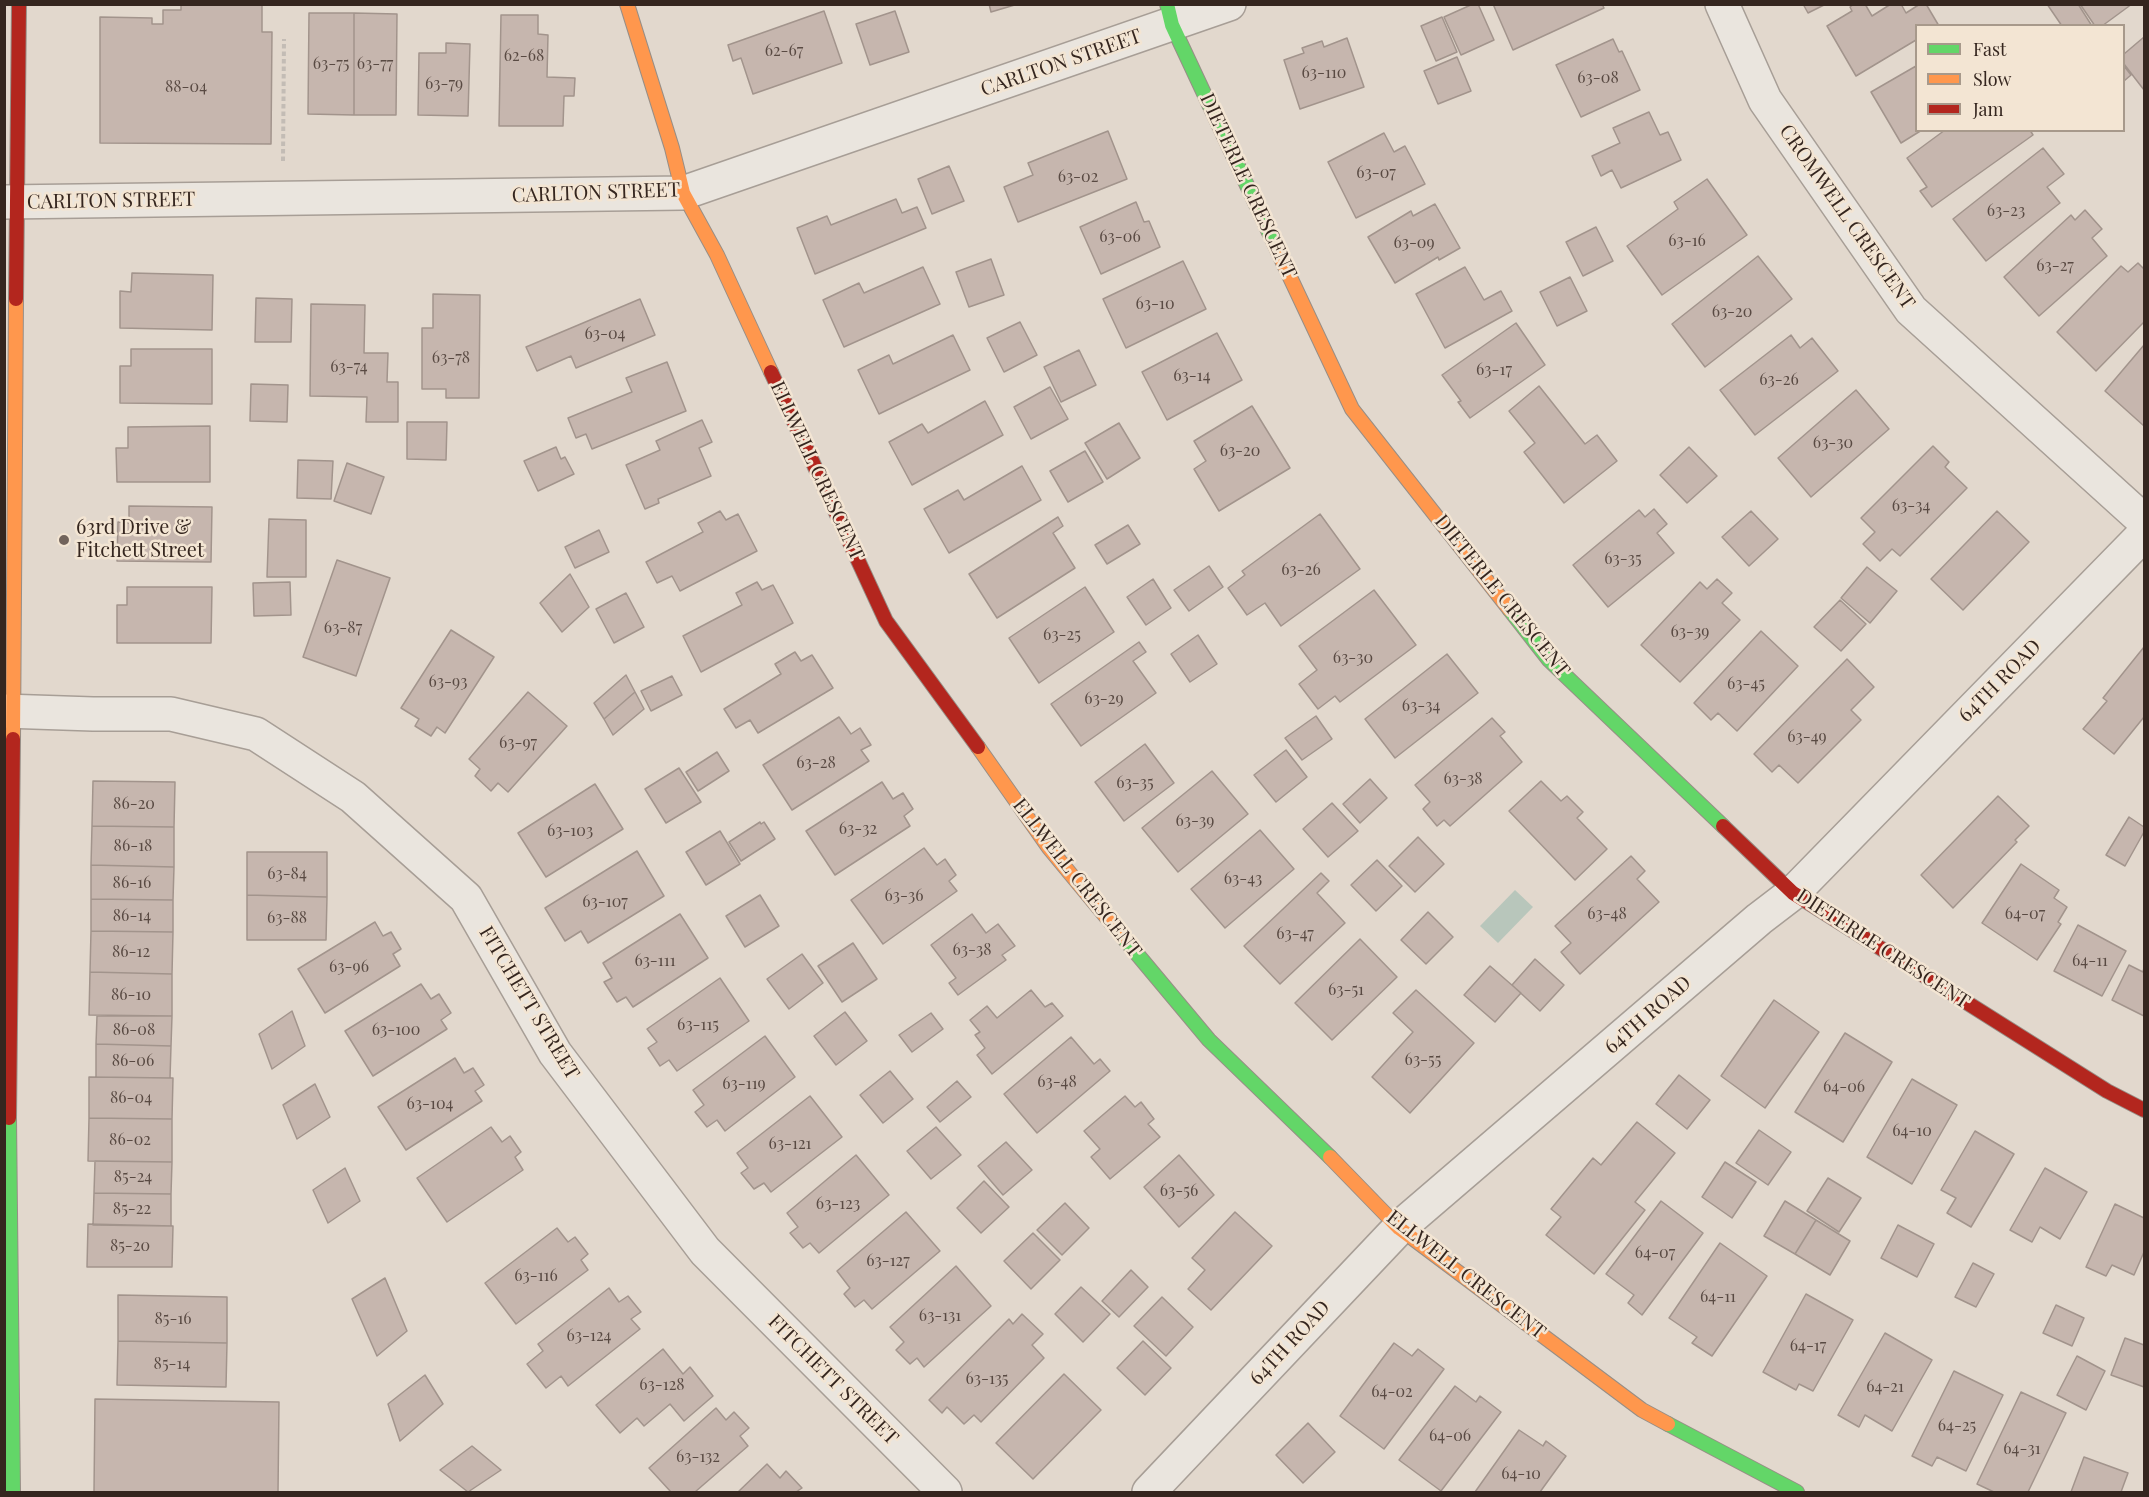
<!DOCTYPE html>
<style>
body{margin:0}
#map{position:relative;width:2149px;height:1497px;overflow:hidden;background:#e2d8cd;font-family:"Playfair Display",serif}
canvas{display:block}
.frame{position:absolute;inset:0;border:6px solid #35261f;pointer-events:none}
.legend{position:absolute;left:1915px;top:24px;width:210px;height:108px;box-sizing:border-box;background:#f3e5d3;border:2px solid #a7998b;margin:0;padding:8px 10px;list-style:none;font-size:18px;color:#35261f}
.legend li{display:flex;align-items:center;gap:12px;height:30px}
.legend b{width:30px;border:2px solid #a7998b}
</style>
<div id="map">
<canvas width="2149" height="1497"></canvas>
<div class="frame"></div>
<ul class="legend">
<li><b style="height:8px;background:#63d668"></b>Fast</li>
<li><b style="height:8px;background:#ff974d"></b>Slow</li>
<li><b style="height:8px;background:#b3261e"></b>Jam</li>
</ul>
</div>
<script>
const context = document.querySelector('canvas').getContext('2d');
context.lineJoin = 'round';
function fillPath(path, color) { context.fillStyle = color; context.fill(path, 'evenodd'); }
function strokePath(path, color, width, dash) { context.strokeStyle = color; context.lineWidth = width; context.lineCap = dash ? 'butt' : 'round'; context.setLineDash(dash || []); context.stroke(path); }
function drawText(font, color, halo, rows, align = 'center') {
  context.font = font + ' "Playfair Display",serif'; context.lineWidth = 5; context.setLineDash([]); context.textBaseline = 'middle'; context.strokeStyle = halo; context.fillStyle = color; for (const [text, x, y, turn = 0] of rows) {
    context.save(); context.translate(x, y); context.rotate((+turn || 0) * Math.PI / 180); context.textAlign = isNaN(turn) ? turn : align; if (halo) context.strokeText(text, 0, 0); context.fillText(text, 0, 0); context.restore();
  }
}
fillPath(new Path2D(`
 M1515 890 1533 907 1498 943 1480 926Z`), '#b8c6bb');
const building = new Path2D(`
 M181 4H262V32H272L271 144 100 143V17L152 18V24H163V10H181Z
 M989 4H1018L991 12Z
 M1473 4H1478L1494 40 1461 55 1444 17Z
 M1493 4H1602L1604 8 1513 50Z
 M1803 4H1826L1808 13Z
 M1854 4H1865L1872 16 1891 4H1901L1906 13 1920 4H1926L1939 26H1916V40L1856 76 1827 26 1852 11 1850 7Z
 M2047 4H2078L2092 26H2062Z
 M2080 4H2132L2102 26H2095Z
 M824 11 842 63 753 94 741 58 733 61 728 45Z
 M895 11 909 52 870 65 856 24Z
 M309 13H354V115L308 114Z
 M354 13 397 14 396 115H354Z
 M501 15H538V34L548 35 547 77 575 78 574 96H564L563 126H499Z
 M1442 17 1457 52 1436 61 1421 26Z
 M2144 37V90L2124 64V54Z
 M1347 38 1364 87 1300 109 1284 60 1304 53 1302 48 1322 41 1324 47Z
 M1613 39 1619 52 1622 51 1640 90 1581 117 1556 65Z
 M446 43 470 44 468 116 418 115 419 53H446Z
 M1457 57 1471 91 1438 104 1424 71Z
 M1916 66V130H1922L1901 143 1871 92Z
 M2124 66 2131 75 2124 81Z
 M1649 112 1660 135 1668 132 1681 160 1621 188 1612 170 1601 176 1592 156 1620 143 1613 128Z
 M1945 130H2030L2033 135 1932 207 1920 191 1927 187 1907 158Z
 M1108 131 1127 179 1018 222 1004 187 1033 175 1028 163Z
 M1384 133 1394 152 1405 146 1425 184 1356 218 1328 162Z
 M2043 148 2064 174 2047 187 2060 203 1986 261 1953 219Z
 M949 166 964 201 932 214 918 179Z
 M1707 179 1747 235 1662 295 1627 246 1678 209 1674 202Z
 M896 199 902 213 917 207 926 228 815 274 797 228 827 216 831 225Z
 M1136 202 1144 222 1149 221 1160 247 1101 274 1080 227Z
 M1435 204 1460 248 1439 260 1438 257 1395 283 1368 237 1411 211 1413 216Z
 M2085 210 2102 229 2092 238 2107 256 2039 316 2004 277 2071 215 2075 220Z
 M1596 227 1613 261 1583 276 1566 242Z
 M1758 256 1792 299 1705 367 1672 324Z
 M991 259 1004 295 969 307 956 272Z
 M1183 261 1206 309 1126 348 1103 299Z
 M2138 263 2144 269V322L2096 371 2057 332 2121 266 2128 272Z
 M923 267 940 304 844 347 823 300 859 283 864 293Z
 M1465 267 1484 300 1501 291 1512 311 1445 348 1416 294Z
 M132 273 213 275 212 330 120 328V291L131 292Z
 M1570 277 1587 311 1557 326 1540 292Z
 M433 294 480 295 479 398H446V389H422V328H433Z
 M256 298 292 299 291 342H255Z
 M640 299 655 335 576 368 571 356 537 371 526 347Z
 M311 304 365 305 364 353H388L387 382H398V422H366L367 397 310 396Z
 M1020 322 1037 355 1004 372 987 338Z
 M1516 323 1545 365 1470 418 1458 402 1461 401 1442 375Z
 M1217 333 1242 380 1167 420 1142 372Z
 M953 335 970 370 879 414 858 370 889 355 893 364Z
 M1791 335 1800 348 1812 338 1838 371 1755 435 1720 390Z
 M2144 345V426L2105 391Z
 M131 349H212V404L120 403V366H131Z
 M1079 350 1096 385 1061 402 1044 367Z
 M667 362 686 411 592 449 586 434 576 438 568 418 632 392 626 378Z
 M251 384 288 385 287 422 250 421Z
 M1539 386 1585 444 1597 435 1617 461 1564 503 1524 452 1535 443 1509 411Z
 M1050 387 1068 419 1031 439 1014 407Z
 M1856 390 1889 429 1811 497 1778 458Z
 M985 401 1003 435 912 485 889 442 922 424 928 433Z
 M1252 406 1290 468 1219 511 1194 469 1206 461 1194 441Z
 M702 420 712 442 699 448 711 476 658 499 659 503 645 509 626 465 660 450 656 441Z
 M407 422H447L446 460 407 459Z
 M1119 423 1140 458 1107 479 1085 443Z
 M210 426V482H117L116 448H128V427Z
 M1933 446 1949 462 1945 467 1967 488 1900 556 1892 549 1880 561 1863 544 1875 532 1861 518Z
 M556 447 561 459 565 457 574 474 538 491 524 461Z
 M1689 447 1717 476 1687 503 1660 475Z
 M1085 451 1103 482 1068 502 1050 471Z
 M298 460 333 461 331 499 297 498Z
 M347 463 384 477 371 514 334 501Z
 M1022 466 1041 500 949 553 924 509 958 490 964 500Z
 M129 506 212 507 211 562 117 561 118 522 129 523Z
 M1654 509 1667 524 1657 533 1674 553 1608 607 1573 565 1639 510 1645 517Z
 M720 511 726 520 738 514 757 551 680 591 672 576 657 583 646 562 703 532 698 523Z
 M1751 511 1778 539 1749 566 1722 537Z
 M1997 511 2029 542 1963 610 1931 579Z
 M1320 514 1360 569 1281 626 1265 603 1247 615 1228 588 1245 575 1242 571Z
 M1058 517 1063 526 1053 533 1075 568 997 618 969 574Z
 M269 519 306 520V577H267Z
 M1128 525 1140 544 1107 564 1095 545Z
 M599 530 609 552 575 568 565 547Z
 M337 560 390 578 356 676 303 657Z
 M1209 566 1223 587 1189 611 1174 590Z
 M1867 567 1897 591 1870 623 1841 598Z
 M570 574 589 607 562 632 540 603Z
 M1153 579 1171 608 1146 625 1127 597Z
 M1717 579 1732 593 1722 603 1740 620 1680 682 1641 645 1700 582 1707 589Z
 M290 582 291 615 254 616 253 583Z
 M757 582 762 590 773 585 793 623 701 672 683 636 742 605 736 593Z
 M127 587H212L211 643H117V605H127Z
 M1085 587 1114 632 1039 683 1009 638Z
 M1374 590 1416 645 1340 702 1335 696 1318 709 1299 684 1317 670 1299 646Z
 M626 593 644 627 614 643 596 609Z
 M1840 600 1866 624 1841 651 1814 627Z
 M451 630 494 657 445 733 437 727 431 736 415 726 419 719 401 708Z
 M1761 631 1798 666 1737 731 1718 713 1711 720 1694 703Z
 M1198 635 1217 664 1190 682 1171 654Z
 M1139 642 1146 652 1133 661 1156 693 1081 746 1051 704Z
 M2144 647V717L2114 754 2083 729 2107 701 2103 698Z
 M795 652 801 661 812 655 833 688 758 733 750 720 736 728 724 709 781 674 775 664Z
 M1447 654 1478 693 1395 758 1365 719Z
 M1847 659 1874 687 1851 710 1861 720 1798 783 1779 765 1772 772 1754 754Z
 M626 675 635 692 604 719 594 703Z
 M672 676 682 695 651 711 641 691Z
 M528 692 567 726 508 792 498 783 491 791 475 776 480 769 469 759Z
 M635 692 644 709 613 735 604 719Z
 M1316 716 1332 739 1302 760 1285 738Z
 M839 717 851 734 860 728 871 745 861 750 869 761 792 810 763 765Z
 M1492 718 1505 732 1500 736 1522 762 1450 826 1444 820 1437 826 1423 809 1430 802 1415 785Z
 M1145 744 1174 783 1124 821 1095 782Z
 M1286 750 1307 777 1276 802 1254 775Z
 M717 752 729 771 698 791 686 772Z
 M679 768 701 802 666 823 645 789Z
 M1212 771 1248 814 1178 872 1142 828Z
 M1370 779 1387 798 1360 823 1343 804Z
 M93 781 175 782 174 827 92 826Z
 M1541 781 1561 801 1567 796 1583 812 1577 818 1607 849 1575 880 1509 811Z
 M882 782 893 799 903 793 913 809 904 816 910 826 835 875 806 831Z
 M595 784 623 829 546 877 518 833Z
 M1998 796 2029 826 2015 840 2017 842 1953 908 1921 875Z
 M1332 803 1358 831 1328 857 1303 829Z
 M2129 817 2144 827V832L2125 866 2106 855Z
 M760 822 761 824 764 822 775 839 741 861 729 842Z
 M92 826 174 827V867L91 865Z
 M1260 830 1294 869 1225 928 1191 889Z
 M720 831 740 864 706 885 686 852Z
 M1418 837 1444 864 1415 892 1389 866Z
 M924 848 937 865 945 859 956 875 949 881 957 891 883 944 851 900Z
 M637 851 664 896 588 943 581 931 565 941 545 908Z
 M247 852H327V897L247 895Z
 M1631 856 1645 871 1637 879 1659 902 1580 974 1561 952 1571 943 1555 926Z
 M1377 860 1402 886 1376 911 1351 885Z
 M2021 864 2059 890 2054 898 2067 907 2058 922 2061 924 2037 960 1982 923Z
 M91 865 174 867 173 900 91 899Z
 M1321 873 1329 881 1317 893 1345 923 1280 984 1244 946Z
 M247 895 327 897 326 940H247Z
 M760 895 779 926 745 947 726 916Z
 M91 899 173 900V932L91 931Z
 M1428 912 1453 937 1426 964 1401 940Z
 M680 914 708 958 633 1007 626 997 617 1002 604 982 612 978 603 963Z
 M972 914 986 933 998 924 1015 946 1002 955 1006 960 958 995 949 983 956 978 931 945Z
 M375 922 383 936 391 932 401 949 393 954 400 966 325 1013 298 969Z
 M2078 925 2126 951 2102 996 2054 971Z
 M91 931 173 932 172 974 90 972Z
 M1360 939 1397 977 1332 1040 1295 1003Z
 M853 943 877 979 842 1002 818 966Z
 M802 954 823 983 789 1009 767 979Z
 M1535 959 1564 985 1540 1011 1512 985Z
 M2129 965 2143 972 2144 968V1016L2112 1000Z
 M1490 966 1521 993 1495 1022 1464 995Z
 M90 972 172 974V1016L89 1015Z
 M720 978 749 1021 677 1071 669 1060 660 1066 648 1048 657 1042 647 1029Z
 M421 984 431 999 439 994 451 1013 441 1020 447 1029 373 1076 345 1031Z
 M1031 990 1045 1007 1052 1003 1063 1016 992 1074 977 1055 985 1048 975 1035 980 1032 970 1020 987 1006 997 1018Z
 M1416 990 1474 1043 1410 1113 1372 1077 1413 1032 1393 1013Z
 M1774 1000 1819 1032 1765 1108 1721 1076Z
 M292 1011 305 1046 272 1069 259 1034Z
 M845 1012 867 1041 836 1065 814 1036Z
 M931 1013 943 1029 912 1052 899 1035Z
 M97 1016H172L171 1046 96 1044Z
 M1845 1033 1892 1062 1843 1142 1795 1112Z
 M765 1036 795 1077 725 1131 717 1120 707 1127 695 1112 704 1105 693 1090Z
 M1071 1037 1094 1064 1100 1059 1110 1071 1037 1133 1004 1094Z
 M96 1044 171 1046 170 1078 96 1077Z
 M455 1058 464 1073 473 1068 484 1085 475 1091 482 1101 406 1150 378 1107Z
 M890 1071 913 1099 883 1123 860 1095Z
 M1679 1075 1710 1100 1687 1129 1656 1104Z
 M89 1077 173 1078 172 1119 89 1118Z
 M1912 1079 1957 1105 1912 1184 1867 1157Z
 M957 1081 971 1097 940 1122 927 1107Z
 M315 1084 330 1117 297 1139 283 1105Z
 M810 1096 842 1137 771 1192 764 1183 754 1189 741 1173 748 1168 737 1153Z
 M1125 1096 1135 1107 1141 1102 1154 1119 1148 1124 1160 1137 1110 1179 1091 1157 1100 1149 1084 1131Z
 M89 1118 172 1119V1162L88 1161Z
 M1637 1122 1675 1153 1635 1202 1645 1210 1594 1274 1546 1235 1561 1217 1551 1209 1593 1158 1601 1165Z
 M491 1127 502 1142 510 1136 521 1152 515 1157 523 1170 447 1222 417 1178Z
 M936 1127 961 1155 931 1179 907 1151Z
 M1759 1130 1791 1152 1768 1185 1736 1163Z
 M1975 1131 2014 1154 1971 1227 1947 1213 1956 1198 1941 1190Z
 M1006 1142 1032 1170 1003 1195 978 1166Z
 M856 1155 889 1195 819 1253 810 1243 803 1248 790 1233 798 1227 787 1213Z
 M1179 1155 1214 1195 1179 1227 1144 1187Z
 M95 1161 172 1162 171 1194 94 1193Z
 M1725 1162 1756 1182 1732 1218 1702 1197Z
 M345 1168 360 1201 328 1223 313 1190Z
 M2045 1168 2087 1192 2060 1239 2040 1227 2032 1242 2010 1230Z
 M1828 1178 1861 1198 1839 1232 1807 1211Z
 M984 1181 1009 1207 981 1233 957 1208Z
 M94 1193 171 1194V1226L93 1225Z
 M1661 1201 1703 1233 1642 1315 1628 1303 1634 1295 1606 1274Z
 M1785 1201 1816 1220 1795 1254 1764 1236Z
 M1065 1203 1089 1228 1062 1255 1037 1230Z
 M2115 1204 2144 1218V1252L2134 1275 2112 1265 2106 1276 2086 1267Z
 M906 1212 940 1251 872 1309 864 1300 855 1307 844 1294 850 1288 837 1271Z
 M1235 1212 1272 1246 1211 1310 1188 1289 1205 1270 1192 1258Z
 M1816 1220 1850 1241 1830 1275 1795 1254Z
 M88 1224 173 1226 172 1267H87Z
 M1898 1225 1934 1244 1917 1277 1881 1258Z
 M557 1228 568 1242 575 1237 588 1254 581 1260 588 1270 516 1324 485 1283Z
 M1033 1233 1060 1260 1031 1289 1004 1261Z
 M1720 1243 1767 1276 1712 1356 1692 1343 1697 1337 1669 1318Z
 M1973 1263 1994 1274 1976 1307 1955 1297Z
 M956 1266 991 1306 924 1367 917 1358 910 1364 896 1350 904 1342 890 1327Z
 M1131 1270 1148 1287 1119 1317 1102 1301Z
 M385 1278 407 1331 377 1356 352 1299Z
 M1081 1287 1110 1314 1083 1342 1055 1314Z
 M609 1288 619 1302 628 1296 641 1312 631 1319 640 1329 568 1386 561 1376 546 1388 527 1364 543 1351 538 1344Z
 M1806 1294 1853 1320 1813 1391 1799 1384 1796 1390 1763 1372Z
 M118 1295 227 1297V1343L118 1341Z
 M1162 1297 1193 1327 1166 1356 1134 1326Z
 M2056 1305 2084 1318 2072 1346 2043 1333Z
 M1022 1314 1043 1334 1032 1345 1044 1358 981 1422 974 1415 964 1424 947 1407 942 1413 929 1400 1009 1319 1013 1324Z
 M1885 1333 1932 1360 1892 1431 1865 1415 1859 1427 1838 1415Z
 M2125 1338 2144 1345V1387L2111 1375Z
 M118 1341 227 1343 226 1387 117 1385Z
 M1143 1341 1171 1368 1145 1395 1117 1368Z
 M1394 1343 1412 1356 1418 1349 1444 1369 1384 1449 1340 1416Z
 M663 1349 683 1374 690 1367 713 1396 684 1421 670 1404 644 1426 637 1418 620 1433 596 1405Z
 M2077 1356 2105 1371 2086 1410 2057 1395Z
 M1954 1371 2003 1395 1966 1471 1937 1457 1932 1466 1912 1456Z
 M1064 1374 1101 1410 1033 1479 996 1443Z
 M425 1375 443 1404 400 1441 388 1404Z
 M1455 1386 1476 1402 1480 1396 1501 1412 1441 1491 1399 1460Z
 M2021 1392 2066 1413 2028 1492H1994L1977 1484Z
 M95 1399 279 1402 278 1492H94Z
 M716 1408 726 1420 734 1412 749 1428 740 1436 748 1446 695 1492H671L649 1468Z
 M1308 1423 1335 1452 1303 1483 1276 1455Z
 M1519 1430 1543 1446 1546 1441 1566 1456 1540 1492H1475Z
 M472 1446 501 1470 468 1492 440 1470Z
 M2084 1457 2128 1473 2121 1492H2071Z
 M767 1464 780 1478 786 1471 802 1488 796 1492H738Z`);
fillPath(building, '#c6b6ae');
strokePath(building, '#a2948c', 1.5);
const street = new Path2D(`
 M1722 4 1765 100 1911 310 2144 521
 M4 202 683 193 1229 4
 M4 711 93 714H171L256 734 353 797 466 898 555 1053 705 1251 945 1492
 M1149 1492 1399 1228 1759 919 1793 893 2144 534`);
const fast = new Path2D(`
 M1167 4 1172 25 1281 258
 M1510 610 1549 660 1723 826
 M1122 936 1209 1040 1330 1157
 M9 1118 13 1492
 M1668 1424 1797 1492`);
const slow = new Path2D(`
 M627 4 672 148 683 193 717 255 771 372
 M1281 258 1352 409 1510 610
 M13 739 16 299
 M978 747 1049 848 1122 936
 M1330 1157 1399 1228 1642 1410 1668 1424`);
const jam = new Path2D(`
 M16 299 19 4
 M771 372 886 621 978 747
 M1723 826 1793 893 2107 1091 2144 1110
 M9 1118 13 739`);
strokePath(street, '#a79e96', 36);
strokePath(fast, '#978e86', 16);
strokePath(slow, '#978e86', 16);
strokePath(jam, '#978e86', 16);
strokePath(new Path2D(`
 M283 161 284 39`), '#c3bcb5', 4, [4.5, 3]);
strokePath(street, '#eae5de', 33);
strokePath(fast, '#63d668', 14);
strokePath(slow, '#ff974d', 14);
strokePath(jam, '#b3261e', 14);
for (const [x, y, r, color] of [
 [64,540,6,"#72645c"]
]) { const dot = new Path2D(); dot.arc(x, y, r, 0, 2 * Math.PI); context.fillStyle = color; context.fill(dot); strokePath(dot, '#f3e5d3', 2); }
drawText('16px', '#594a43', null, [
 ["62-67",784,51],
 ["62-68",524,56],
 ["63-75",331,64],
 ["63-77",375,64],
 ["63-110",1324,73],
 ["63-08",1598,78],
 ["63-79",444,84],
 ["88-04",186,87],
 ["63-07",1376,173],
 ["63-02",1078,177],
 ["63-23",2006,211],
 ["63-06",1120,237],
 ["63-16",1687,241],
 ["63-09",1414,243],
 ["63-27",2055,266],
 ["63-10",1155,304],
 ["63-20",1732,312],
 ["63-04",605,334],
 ["63-78",451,358],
 ["63-74",349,367],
 ["63-17",1494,370],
 ["63-14",1192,376],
 ["63-26",1779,380],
 ["63-30",1833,443],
 ["63-20",1240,451],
 ["63-34",1911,506],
 ["63-35",1623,559],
 ["63-26",1301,570],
 ["63-87",343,628],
 ["63-39",1690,632],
 ["63-25",1062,635],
 ["63-30",1353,658],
 ["63-93",448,682],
 ["63-45",1746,684],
 ["63-29",1104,699],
 ["63-34",1421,706],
 ["63-49",1807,737],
 ["63-97",518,743],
 ["63-28",816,763],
 ["63-38",1463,779],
 ["63-35",1135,783],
 ["86-20",134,804],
 ["63-39",1195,821],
 ["63-32",858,829],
 ["63-103",570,831],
 ["86-18",133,846],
 ["63-84",287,874],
 ["63-43",1243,879],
 ["86-16",132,883],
 ["63-36",904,896],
 ["63-107",605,902],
 ["63-48",1607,914],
 ["64-07",2025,914],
 ["86-14",132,916],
 ["63-88",287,918],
 ["63-47",1295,934],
 ["63-38",972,950],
 ["86-12",131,952],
 ["63-111",655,961],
 ["64-11",2090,961],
 ["63-96",349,967],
 ["63-51",1346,990],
 ["86-10",131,995],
 ["63-115",698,1025],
 ["86-08",134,1030],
 ["63-100",396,1030],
 ["63-55",1423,1060],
 ["86-06",133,1061],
 ["63-48",1057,1082],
 ["63-119",744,1084],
 ["64-06",1844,1087],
 ["86-04",131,1098],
 ["63-104",430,1104],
 ["64-10",1912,1131],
 ["86-02",130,1140],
 ["63-121",790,1144],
 ["85-24",133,1177],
 ["63-56",1179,1191],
 ["63-123",838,1204],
 ["85-22",132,1209],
 ["85-20",130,1246],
 ["64-07",1655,1253],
 ["63-127",888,1261],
 ["63-116",536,1276],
 ["64-11",1718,1297],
 ["63-131",940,1316],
 ["85-16",173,1319],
 ["63-124",589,1336],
 ["64-17",1808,1346],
 ["85-14",172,1364],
 ["63-135",987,1379],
 ["63-128",662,1385],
 ["64-21",1885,1387],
 ["64-02",1392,1392],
 ["64-25",1957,1426],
 ["64-06",1450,1436],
 ["64-31",2022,1449],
 ["63-132",698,1457],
 ["64-10",1521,1474]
]);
drawText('20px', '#35261f', '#f3e5d3', [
 ["CARLTON STREET",1061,63,-19],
 ["DIETERLE CRESCENT",1248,186,65],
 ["CARLTON STREET",596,193,-2],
 ["CARLTON STREET",111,201,-1],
 ["CROMWELL CRESCENT",1847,217,55],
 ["ELLWELL CRESCENT",817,471,65],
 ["DIETERLE CRESCENT",1502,596,51],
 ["64TH ROAD",2000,681,-45],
 ["ELLWELL CRESCENT",1077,878,52],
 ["DIETERLE CRESCENT",1883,949,33],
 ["FITCHETT STREET",529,1003,59],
 ["64TH ROAD",1648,1015,-41],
 ["ELLWELL CRESCENT",1466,1275,38],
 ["64TH ROAD",1290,1343,-47],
 ["FITCHETT STREET",833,1380,45]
]);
drawText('20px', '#35261f', '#f3e5d3', [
 ["63rd Drive &",76,528],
 ["Fitchett Street",76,551]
], 'left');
</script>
